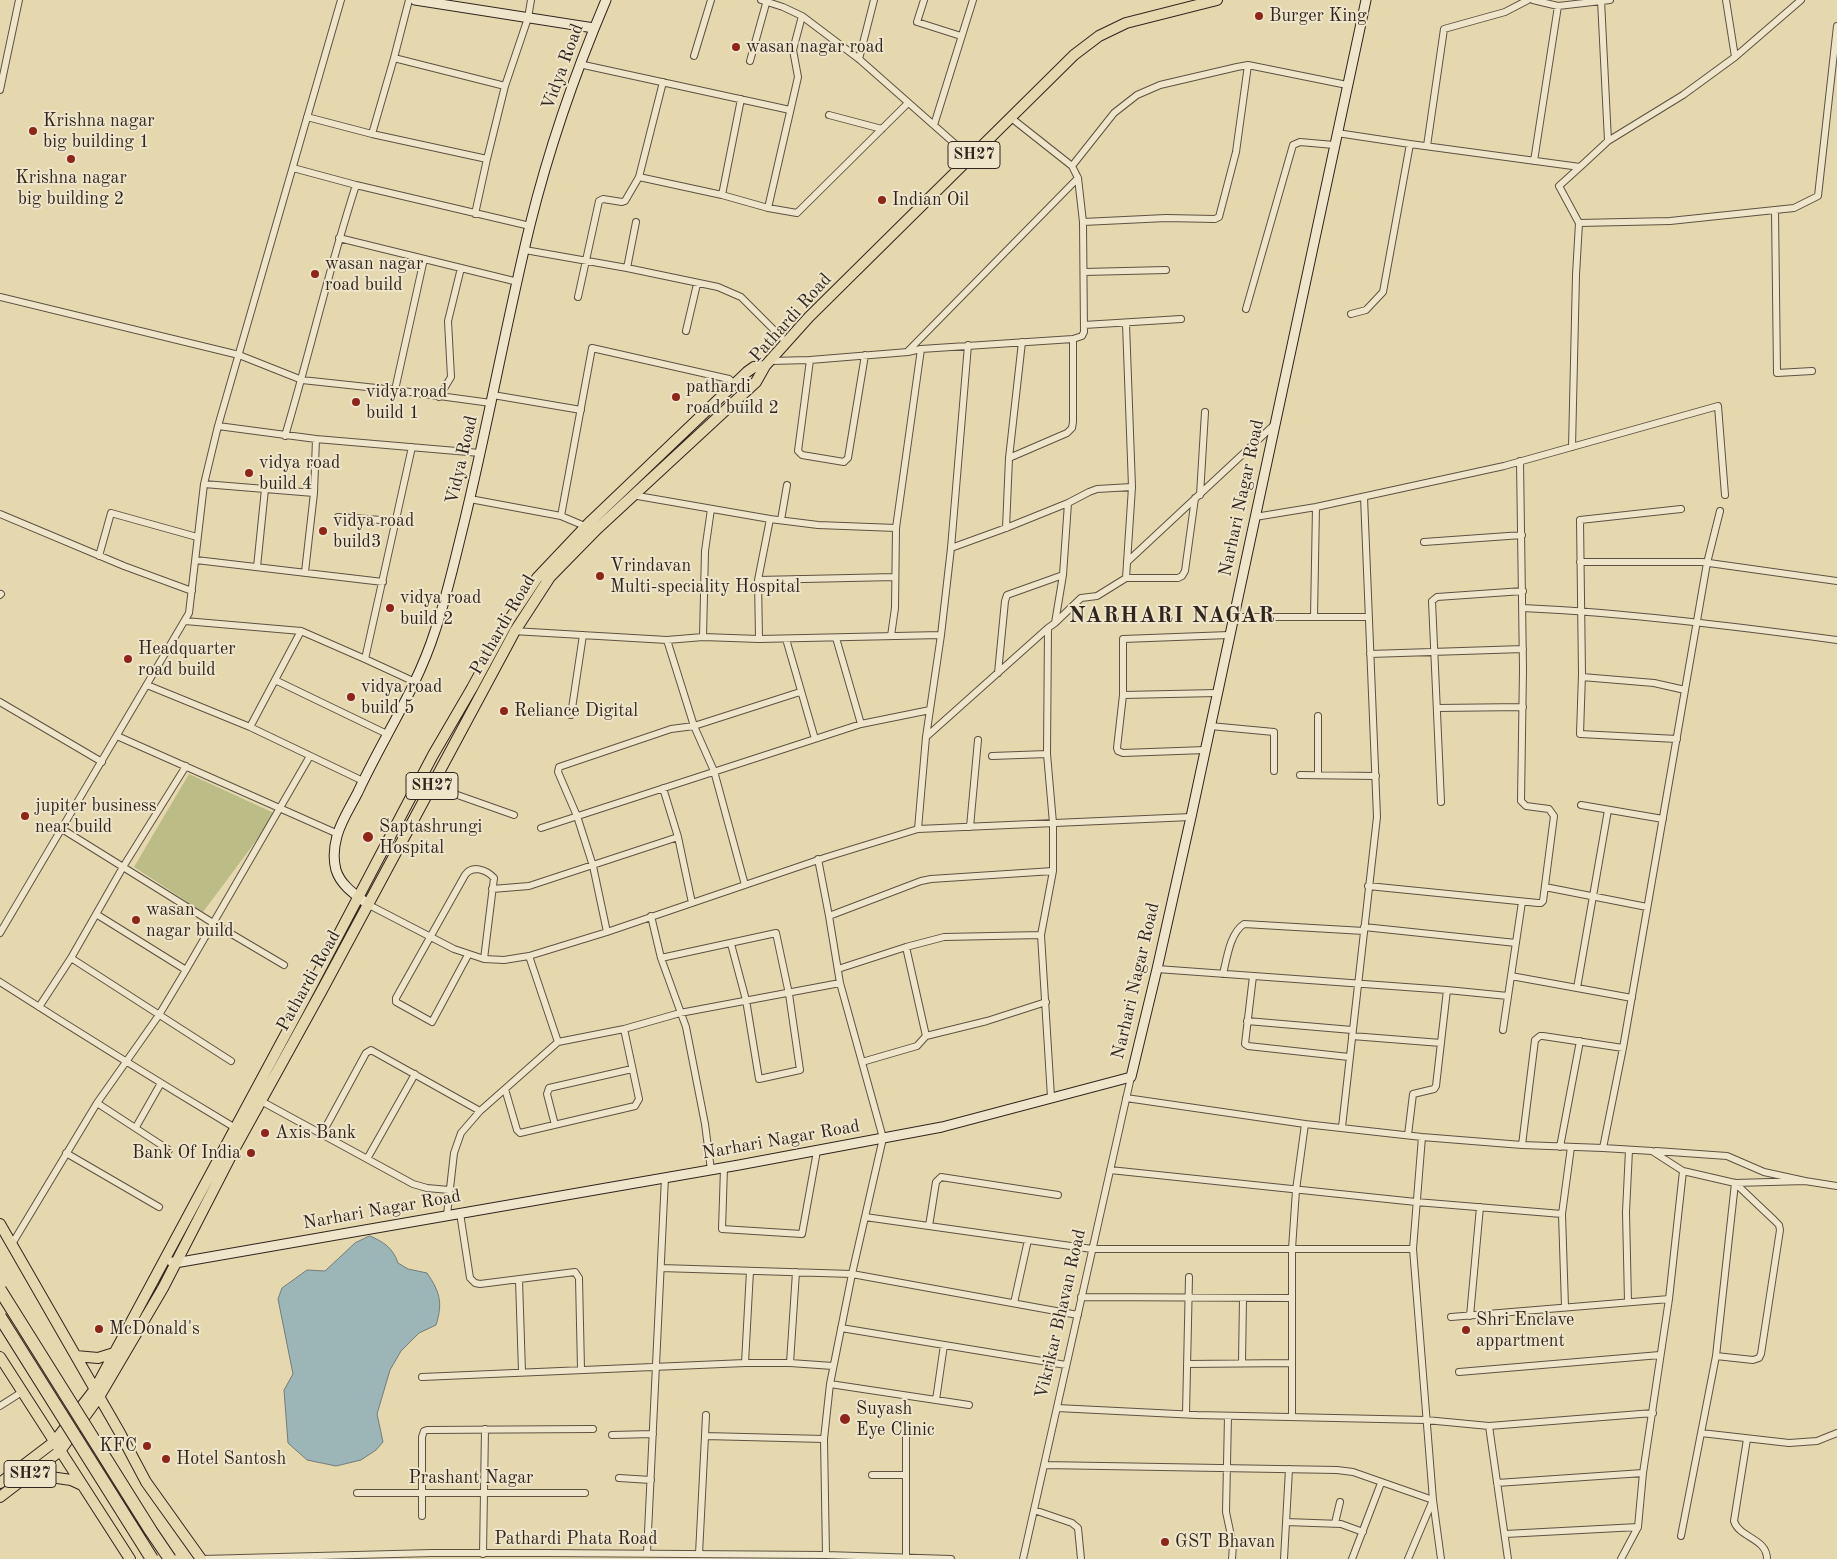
<!DOCTYPE html>
<style>
body{margin:0}
canvas{display:block;background:#e5d7ae}
</style>
<canvas width="1837" height="1559"></canvas>
<script>
const context = document.querySelector('canvas').getContext('2d');
context.lineJoin = 'round';
function fillPath(path, color) { context.fillStyle = color; context.fill(path, 'evenodd'); }
function strokePath(path, color, width, dash) { context.strokeStyle = color; context.lineWidth = width; context.lineCap = dash ? 'butt' : 'round'; context.setLineDash(dash || []); context.stroke(path); }
function drawText(font, color, halo, rows, align = 'center') {
  context.font = font + ' "Old Standard TT",serif'; context.lineWidth = 4; context.setLineDash([]); context.textBaseline = 'middle'; context.strokeStyle = halo; context.fillStyle = color; for (const [text, x, y, turn = 0] of rows) {
    context.save(); context.translate(x, y); context.rotate((+turn || 0) * Math.PI / 180); context.textAlign = isNaN(turn) ? turn : align; if (halo) context.strokeText(text, 0, 0); context.fillText(text, 0, 0); context.restore();
  }
}
fillPath(new Path2D(`
 M189 774 276 814 203 912 134 867Z`), '#bbbc86');
const water = new Path2D(`
 M370 1236C384 1242 393 1248 398 1263L408 1269 427 1273C440 1292 443 1303 436 1325L419 1333 401 1351 390 1370 377 1414 383 1442 376 1450 361 1460 336 1466 307 1460 288 1443 284 1390 293 1374 278 1299 282 1288 307 1270 325 1271 355 1243Z`);
fillPath(water, '#9cb6b7');
strokePath(water, '#717c7a', 1);
const street = new Path2D(`
 M409 0 394 58 505 86 528 18 531 0
 M761 0 783 7 802 16 859 59 971 158
 M924 0 917 22 961 36
 M1533 0 1558 6 1610 0
 M1726 0 1735 57 1801 0
 M694 56 711 0
 M859 59 874 0
 M750 61 767 0
 M579 64 790 110
 M0 90 19 0
 M829 115 882 129
 M307 117 372 134 487 159
 M934 125 973 0
 M1337 133 1410 144 1580 167 1559 186 1579 223 1576 275 1572 447
 M372 134 394 58
 M1608 141 1683 95 1735 57
 M1427 146 1444 29 1505 12 1528 0
 M1534 161 1558 6
 M1072 166 1114 113 1137 95 1160 85 1237 67 1248 65 1347 85
 M1580 167 1608 141 1601 0
 M293 168 356 185 530 226
 M639 177 722 195 768 208 797 213 908 103
 M722 195 741 99
 M768 208 798 77 793 50 802 16
 M1775 210 1777 373 1812 371
 M475 214 487 159 505 86
 M1083 222 1166 218 1215 219 1219 217 1236 152 1248 65
 M1579 223 1670 221 1794 208 1818 196 1837 26
 M339 238 518 282
 M525 250 627 268 718 287 741 297 786 342
 M627 268 636 222
 M1084 272 1166 270
 M0 297 239 355 302 380 395 390 491 403
 M578 297 599 201 603 199 622 202 625 201 639 177 663 82
 M1246 309 1293 145 1300 142 1334 145
 M1351 314 1366 310 1383 292 1410 144
 M1084 325 1181 319
 M686 331 697 284
 M908 351 1078 178
 M810 360 798 451 802 455 844 462 848 458 865 355
 M770 361 810 360 908 352 921 349 1073 339 1082 336 1084 332 1083 222 1078 178 1072 166 1010 117
 M395 390 424 259
 M493 395 581 410
 M439 397 451 377 448 321 461 268
 M218 426 316 439 480 453
 M285 436C310 352 329 268 356 185
 M412 447 365 659 415 682
 M1009 458 1067 433 1072 428 1073 422V339
 M204 484 314 493
 M632 495 770 519 818 525 896 528
 M1200 495 1205 412
 M470 499 561 516 587 527
 M0 514 124 566 192 591
 M561 516 592 348 729 379 744 392
 M338 517 396 521
 M1255 517 1316 507 1504 466 1718 406 1725 495
 M781 520 787 485
 M1006 528 1009 458 1022 342
 M1424 542 1522 535
 M951 548 1006 528 1068 503 1089 492 1097 489 1132 487
 M99 556 111 513 197 537
 M196 560 383 582
 M1127 562 1274 425
 M1580 562H1702L1837 581
 M257 567 265 489
 M305 572 314 493 316 439
 M1126 578 1132 487 1126 324
 M758 580 895 577
 M0 595 1 594
 M1523 608C1628 613 1732 626 1837 640
 M1233 617H1368
 M1314 617 1316 507
 M185 621 301 631 365 659
 M1056 622 1081 598 1097 596 1126 578H1178L1182 576 1185 571 1195 498
 M513 631 667 640 703 637 759 639 941 635
 M891 636 895 608 896 528 921 349
 M703 637 705 551 711 509
 M836 638 861 724
 M759 639 758 580 770 519
 M786 639 815 739
 M667 640 694 726 714 771 745 885
 M1370 654 1523 649
 M998 673 1005 601 1007 595 1063 575
 M1582 677 1654 683 1685 690
 M275 680 387 734
 M147 685 250 727 363 781
 M1123 695 1217 693
 M0 702 102 762
 M1437 708 1523 707
 M571 715 583 635
 M1210 726 1274 732V771
 M250 727 301 631
 M117 736 338 834
 M926 737 1048 628
 M1677 739 1580 734 1582 674 1580 520 1681 509
 M1205 750 1123 753 1118 751 1117 748 1123 695V639L1229 635
 M992 756 1047 754
 M1300 775 1376 776
 M1318 775V716
 M432 786 514 815
 M663 788 678 837 692 903
 M1441 802 1432 601 1437 597 1523 591
 M1581 805 1663 819
 M970 827 978 740
 M541 828 861 724 930 710
 M62 829 213 923 284 965
 M918 829 926 737 941 635 951 548 968 345
 M818 859 829 916 840 983 883 1138 852 1274 830 1384 824 1439 826 1555
 M1368 886 1538 903H1541L1543 901 1554 816 1549 809 1526 806 1521 801 1523 669 1520 461
 M1545 887 1647 907
 M492 889 529 886 678 837
 M369 905 454 949 484 959 504 960 529 956 607 932 827 857 918 829 1191 817
 M96 914 186 970
 M651 916 661 958 686 1027 705 1124 711 1170
 M829 916 921 881 931 879 1053 871
 M1364 927 1516 943
 M607 932 593 866 577 816 558 772 559 767 671 729 694 726 800 692
 M0 933 189 613 204 484 218 426 341 0
 M906 947 926 1036 987 1021 1046 1002
 M468 955 432 1022 396 1002V998L465 875C472 865 486 869 494 878L484 959
 M529 956 558 1042
 M71 958 231 1061
 M661 958 776 933 789 994 800 1070 759 1079 746 1000 731 944
 M838 969 906 947 944 937 1041 935
 M1157 969 1447 990 1508 996
 M1223 974C1227 958 1230 933 1244 924L1364 931
 M1253 976 1245 1044 1248 1046 1349 1057
 M1511 976 1632 998
 M0 982C78 1032 157 1081 237 1129
 M1577 988 1608 810
 M39 1007 71 958 123 867 186 766
 M1247 1021 1352 1030
 M1503 1030 1522 902
 M1352 1036 1441 1043
 M862 1062 917 1046 926 1036
 M505 1089 517 1130 520 1133 635 1106 639 1099 624 1029
 M1051 1097 1041 935 1053 871V823L1047 754 1048 628 1055 623 1063 575 1068 503
 M1126 1098 1305 1124 1422 1137 1522 1145 1603 1148 1652 1151 1683 1171 1669 1299 1643 1473 1638 1527 1621 1559
 M261 1101 413 1184 427 1188 449 1190
 M97 1103 169 1150
 M555 1125 547 1094 549 1088 632 1069
 M136 1127 161 1083
 M1342 1127 1377 817 1364 497
 M322 1134 366 1053 371 1050 480 1111
 M1408 1135 1413 1094 1434 1089 1436 1086 1447 990
 M1422 1137 1413 1249 1433 1500 1441 1559
 M1522 1145 1535 1040 1540 1036H1543L1623 1048
 M1560 1147 1580 1041
 M1603 1148 1623 1048 1707 563 1720 511
 M1656 1151 1727 1156 1764 1172 1805 1181
 M66 1153 159 1207
 M367 1159 415 1074
 M724 1168 722 1229 802 1234 817 1151
 M1110 1170 1416 1202 1562 1214
 M1683 1171 1735 1183 1805 1181 1837 1186
 M460 1213 470 1278 475 1283 480 1284 575 1272 579 1278 581 1369
 M447 1215 454 1153 461 1133 480 1111 558 1042 624 1029 680 1013 840 983
 M865 1217 1092 1249H1413
 M929 1226 936 1182 941 1177 1058 1195
 M12 1244 97 1103 159 1015 186 970 310 756
 M661 1268 852 1274 1078 1315
 M519 1280 522 1372
 M1081 1297 1292 1298
 M1628 1302 1626 1212 1629 1150
 M1014 1303 1028 1240
 M1565 1307 1562 1214 1571 1147
 M1470 1316 1480 1207
 M1451 1317 1669 1299
 M841 1328 1066 1365
 M1716 1356 1753 1360 1759 1358 1761 1354 1780 1230 1779 1225 1774 1220 1735 1183
 M745 1363 750 1271
 M790 1363 796 1272
 M1242 1363 1243 1298
 M1187 1364 1292 1363
 M1459 1372 1660 1355
 M422 1377 745 1363H790L833 1366
 M830 1384 969 1405
 M936 1400 944 1345
 M0 1406 22 1392
 M1057 1408 1197 1415 1426 1420 1489 1426 1653 1413
 M1186 1414 1189 1277
 M1228 1416 1226 1512 1233 1545 1232 1559
 M1292 1417V1249L1296 1190 1305 1124
 M1489 1426 1508 1559
 M1701 1433 1789 1443 1817 1441 1837 1433
 M612 1435 653 1434
 M705 1436 706 1415
 M1747 1439 1734 1521C1739 1538 1767 1538 1767 1559
 M1044 1465 1337 1470 1353 1472 1433 1500 1408 1559
 M872 1475H906
 M619 1478 651 1480
 M1497 1483 1643 1473
 M357 1493H585
 M1034 1510 1072 1523 1078 1528 1081 1559
 M422 1516V1437L424 1431 427 1430 593 1429
 M1286 1522 1341 1524 1363 1532
 M1335 1523 1340 1502
 M1505 1534 1638 1527
 M1681 1536 1716 1356 1735 1183
 M647 1553 665 1177
 M483 1554 485 1429
 M699 1554 705 1436 824 1439
 M906 1557V1431
 M202 1559 432 1553H546L826 1555 951 1559
 M1023 1559 1131 1077
 M1284 1559 1289 1469
 M1352 1559 1381 1483`);
const secondary = new Path2D(`
 M415 0 594 28
 M369 905C356 895 341 886 336 870 333 859 334 847 337 836 341 821 351 806 358 792 383 738 417 688 435 631 447 596 455 559 464 523 488 424 506 324 530 225 549 148 575 73 606 0
 M172 1262 175 1263 739 1165 942 1127 1131 1077 1157 969 1191 817 1366 0`);
const primary = new Path2D(`
 M0 1224 120 1433 146 1482 201 1559
 M76 1356 98 1358 114 1353
 M0 1357 130 1559
 M30 1474 71 1480 82 1485
 M0 1483 54 1442 95 1389 311 987 433 755 472 688 509 620 537 578 591 521 747 372 754 367 765 366
 M0 1497 60 1451 99 1397 163 1288 236 1146 321 992 515 631 550 577 597 529 756 382 765 366 809 317 1074 55 1099 36 1126 23 1217 0`);
strokePath(street, '#5e5243', 8);
strokePath(secondary, '#31251f', 11);
strokePath(primary, '#31251f', 12);
strokePath(street, '#eee5ca', 6);
strokePath(secondary, '#eee5ca', 9);
strokePath(primary, '#e5d7ae', 10);
const highwayBridge = new Path2D(`
 M0 1290 151 1531 170 1559
 M0 1317 152 1559`);
strokePath(highwayBridge, '#31251f', 14, []);
strokePath(highwayBridge, '#e5d7ae', 12);
for (const [x, y, r, color] of [
 [1259,16,5,"#8f2418"],
 [736,47,5,"#8f2418"],
 [33,131,5,"#8f2418"],
 [71,159,5,"#8f2418"],
 [882,200,5,"#8f2418"],
 [315,274,5,"#8f2418"],
 [676,397,5,"#8f2418"],
 [356,402,5,"#8f2418"],
 [249,473,5,"#8f2418"],
 [323,531,5,"#8f2418"],
 [600,576,5,"#8f2418"],
 [390,608,5,"#8f2418"],
 [128,659,5,"#8f2418"],
 [351,697,5,"#8f2418"],
 [504,711,5,"#8f2418"],
 [25,816,5,"#8f2418"],
 [368,837,6,"#8f2418"],
 [136,920,5,"#8f2418"],
 [265,1133,5,"#8f2418"],
 [251,1153,5,"#8f2418"],
 [99,1329,5,"#8f2418"],
 [1466,1330,5,"#8f2418"],
 [845,1419,6,"#8f2418"],
 [147,1446,5,"#8f2418"],
 [166,1459,5,"#8f2418"],
 [1165,1542,5,"#8f2418"]
]) { const dot = new Path2D(); dot.arc(x, y, r, 0, 2 * Math.PI); context.fillStyle = color; context.fill(dot); strokePath(dot, '#eee5ca', 2); }
for (const [x, y, w] of [
 [974,155,52],
 [432,786,52],
 [30,1474,52]
]) { const box = new Path2D(); box.roundRect(x - w / 2, y - 13.5, w, 27, 4); context.fillStyle = '#eee5ca'; context.fill(box); strokePath(box, '#31251f', 1); }
drawText('bold 16px', '#31251f', null, [
 ["SH27",974,155],
 ["SH27",432,786],
 ["SH27",30,1474]
]);
drawText('18px', '#31251f', '#eee5ca', [
 ["Burger King",1269,16],
 ["wasan nagar road",746,47],
 ["Krishna nagar",43,121],
 ["big building 1",43,142],
 ["Krishna nagar",71,178,"center"],
 ["big building 2",71,199,"center"],
 ["Indian Oil",892,200],
 ["wasan nagar",325,264],
 ["road build",325,285],
 ["pathardi",686,387],
 ["road build 2",686,408],
 ["vidya road",366,392],
 ["build 1",366,413],
 ["vidya road",259,463],
 ["build 4",259,484],
 ["vidya road",333,521],
 ["build3",333,542],
 ["Vrindavan",610,566],
 ["Multi-speciality Hospital",610,587],
 ["vidya road",400,598],
 ["build 2",400,619],
 ["Headquarter",138,649],
 ["road build",138,670],
 ["vidya road",361,687],
 ["build 5",361,708],
 ["Reliance Digital",514,711],
 ["jupiter business",35,806],
 ["near build",35,827],
 ["Saptashrungi",379,827],
 ["Hospital",379,848],
 ["wasan",146,910],
 ["nagar build",146,931],
 ["Axis Bank",275,1133],
 ["Bank Of India",241,1153,"right"],
 ["Shri Enclave",1476,1320],
 ["appartment",1476,1341],
 ["McDonald's",109,1329],
 ["Suyash",856,1409],
 ["Eye Clinic",856,1430],
 ["KFC",137,1446,"right"],
 ["Hotel Santosh",176,1459],
 ["GST Bhavan",1175,1542]
], 'left');
drawText('18px', '#31251f', '#eee5ca', [
 ["Vidya Road",563,67,-70],
 ["Pathardi Road",791,318,-48],
 ["Vidya Road",462,460,-77],
 ["Narhari Nagar Road",1242,498,-78],
 ["Pathardi Road",503,625,-60],
 ["Pathardi Road",309,981,-61],
 ["Narhari Nagar Road",1136,981,-77],
 ["Narhari Nagar Road",781,1140,-10],
 ["Narhari Nagar Road",382,1210,-10],
 ["Vikrikar Bhavan Road",1061,1314,-77],
 ["Prashant Nagar",471,1478],
 ["Pathardi Phata Road",576,1539]
]);
context.letterSpacing = '1px';
drawText('bold 22px', '#31251f', '#eee5ca', [
 ["NARHARI NAGAR",1172,616]
]);
context.letterSpacing = '0px';
</script>
